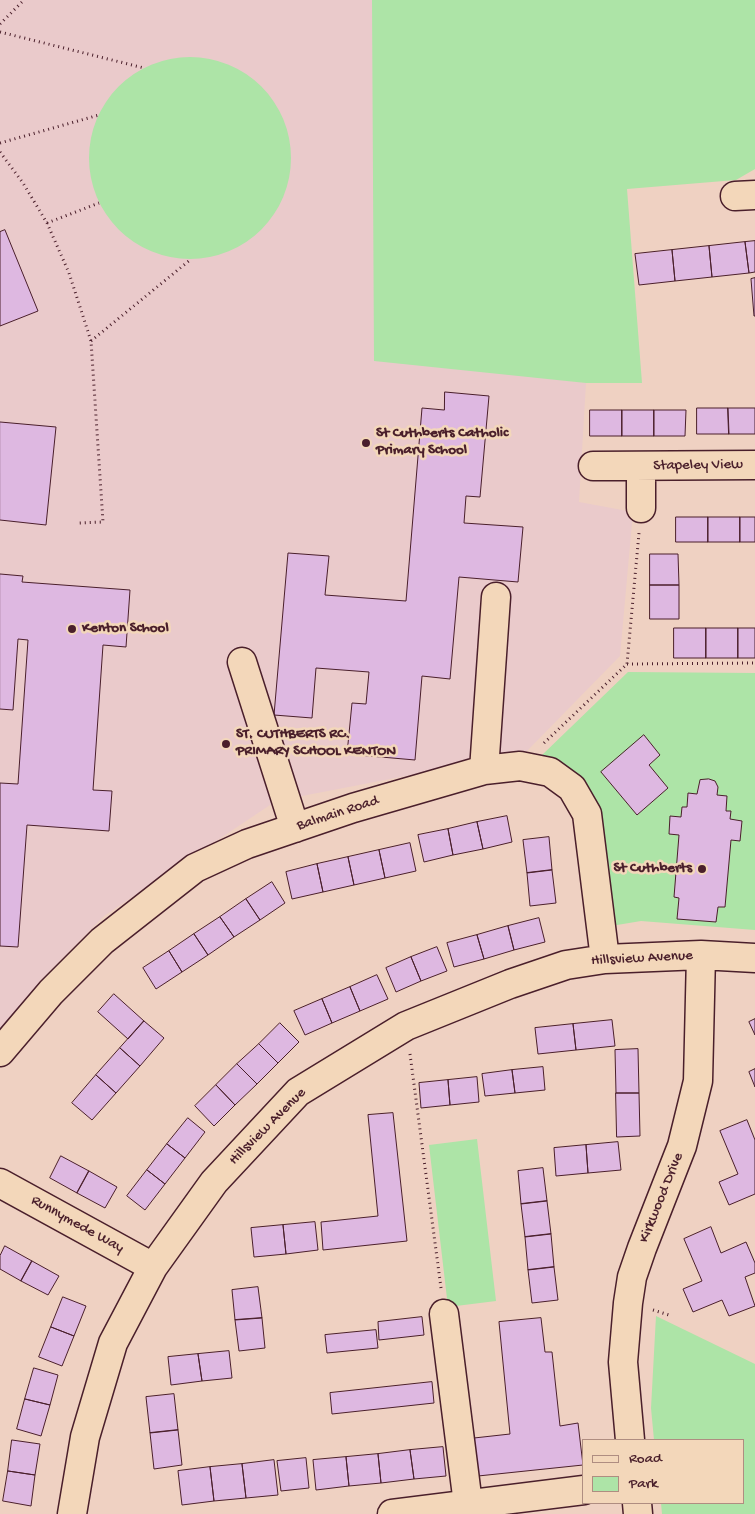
<!DOCTYPE html>
<style>
body{margin:0}
#map{position:relative;width:755px;height:1514px;overflow:hidden;background:#efd1c2;font-family:"Gochi Hand",sans-serif}
canvas{display:block}
.legend{position:absolute;left:582px;top:1439px;width:162px;height:65px;box-sizing:border-box;background:#f3d7ba;border:1px solid #af8d81;margin:0;padding:6px 9px;list-style:none;font-size:15px;color:#4a1f2b}
.legend li{display:flex;align-items:center;gap:10px;height:25px}
.legend b{width:25px;border:1px solid #af8d81}
</style>
<div id="map">
<canvas width="755" height="1514"></canvas>
<ul class="legend">
<li><b style="height:6px;background:#f3d7ba"></b>Road</li>
<li><b style="height:14px;background:#ade4a7"></b>Park</li>
</ul>
</div>
<script>
const context = document.querySelector('canvas').getContext('2d');
context.lineJoin = 'round';
function fillPath(path, color) { context.fillStyle = color; context.fill(path, 'evenodd'); }
function strokePath(path, color, width, dash) { context.strokeStyle = color; context.lineWidth = width; context.lineCap = dash ? 'butt' : 'round'; context.setLineDash(dash || []); context.stroke(path); }
function drawText(font, color, halo, rows, align = 'center') {
  context.font = font + ' "Gochi Hand",sans-serif'; context.lineWidth = 5; context.setLineDash([]); context.textBaseline = 'middle'; context.strokeStyle = halo; context.fillStyle = color; for (const [text, x, y, turn = 0] of rows) {
    context.save(); context.translate(x, y); context.rotate((+turn || 0) * Math.PI / 180); context.textAlign = isNaN(turn) ? turn : align; if (halo) context.strokeText(text, 0, 0); context.fillText(text, 0, 0); context.restore();
  }
}
fillPath(new Path2D(`
 M0 0H554L571 381 586 383 579 502 633 512 620 656 525 753 276 801 104 916 40 981 0 1031Z`), '#eacacb');
fillPath(new Path2D(`
 M372 0H755V169L736 180 627 189 642 383H586L374 361Z
 M89 158a101 101 0 1 1 202 0a101 101 0 1 1-202 0Z
 M628 672 755 673V930L641 921 611 926 597 807 541 756Z
 M477 1139 496 1301 448 1307 429 1145Z
 M656 1316 755 1364V1514H662L661 1503H744V1440H654L651 1408Z`), '#ade4a7');
const building = new Path2D(`
 M5 230 38 311 0 326V232Z
 M755 241V272L749 273 745 242Z
 M745 242 749 273 712 277 709 246Z
 M709 246 712 277 675 281 672 250Z
 M672 250 675 281 639 285 635 254Z
 M755 278V316H754L751 279Z
 M445 392 489 396 480 497 466 496 464 523 523 527 518 582 459 577 450 679 422 676 415 760 347 754 352 703 366 704 369 672 316 668 312 718 274 715 288 553 329 556 325 595 406 601 422 408 444 410Z
 M697 408H728L729 434H697Z
 M728 408H755V434H729Z
 M590 410H622V436H590Z
 M622 410H654V436H622Z
 M654 410H686L685 436H654Z
 M0 422 56 427 46 525 0 520Z
 M676 517H708V542H676Z
 M708 517H740V542H708Z
 M740 517H755V542H740Z
 M650 554H678L679 585H650Z
 M0 574 23 576 22 582 130 590 126 647 103 645 93 790 112 791 109 831 27 825 18 947 0 946V783L18 784 28 640 18 639 13 710 0 709Z
 M650 585H679V619H650Z
 M674 628H706V658H674Z
 M706 628H738V658H706Z
 M738 628H755V658H738Z
 M644 735 660 755 649 765 668 788 637 815 601 772Z
 M709 779 715 781 718 787 717 795 727 796 726 811H731L730 819 742 821 740 841 731 840 725 907H718L716 922 677 919 679 898 674 897 679 835 669 834 670 816 681 817 682 807H687L688 793 697 794 700 780Z
 M507 816 512 842 483 849 477 822Z
 M477 822 483 849 453 855 448 829Z
 M448 829 453 855 424 862 418 835Z
 M549 837 552 870 527 873 523 840Z
 M410 843 416 871 385 878 379 850Z
 M379 850 385 878 354 885 348 857Z
 M348 857 354 885 323 892 317 864Z
 M317 864 323 892 292 899 286 872Z
 M552 870 556 903 530 906 527 873Z
 M272 882 285 903 260 920 246 899Z
 M246 899 260 920 234 937 220 917Z
 M220 917 234 937 208 955 194 934Z
 M539 918 545 942 514 950 508 926Z
 M508 926 514 950 484 959 477 935Z
 M194 934 208 955 182 972 169 951Z
 M477 935 484 959 454 967 447 943Z
 M437 947 447 971 421 981 411 957Z
 M169 951 182 972 156 989 143 968Z
 M411 957 421 981 396 992 386 968Z
 M377 975 388 999 360 1011 350 987Z
 M350 987 360 1011 332 1023 322 999Z
 M114 994 144 1021 128 1039 98 1012Z
 M322 999 332 1023 305 1035 294 1011Z
 M755 1019V1035L749 1022Z
 M612 1020 615 1046 576 1050 573 1024Z
 M144 1021 164 1038 140 1066 120 1048Z
 M280 1023 299 1042 278 1063 259 1044Z
 M573 1024 576 1050 538 1054 535 1028Z
 M259 1044 278 1063 257 1084 237 1064Z
 M120 1048 140 1066 116 1093 96 1075Z
 M638 1049 639 1093H616L615 1050Z
 M237 1064 257 1084 235 1105 216 1085Z
 M543 1067 545 1090 515 1093 512 1070Z
 M755 1069V1087L749 1072Z
 M512 1070 515 1093 485 1096 482 1074Z
 M96 1075 116 1093 92 1120 72 1103Z
 M477 1077 479 1102 450 1105 448 1080Z
 M448 1080 450 1105 421 1108 419 1083Z
 M216 1085 235 1105 214 1126 195 1106Z
 M616 1093H639L640 1136 617 1137Z
 M393 1113 407 1241 323 1250 321 1222 378 1216 368 1115Z
 M188 1118 205 1132 185 1158 167 1144Z
 M747 1120 755 1140V1194L729 1205 719 1182 738 1174 720 1131Z
 M618 1142 621 1170 588 1173 586 1145Z
 M167 1144 185 1158 165 1184 147 1170Z
 M586 1145 588 1173 556 1176 554 1148Z
 M61 1156 89 1171 77 1193 50 1178Z
 M543 1168 547 1201 521 1204 518 1171Z
 M147 1170 165 1184 145 1210 127 1196Z
 M89 1171 117 1187 105 1208 77 1193Z
 M547 1201 551 1234 525 1237 521 1204Z
 M315 1222 318 1250 286 1254 283 1225Z
 M283 1225 286 1254 254 1257 251 1228Z
 M711 1227 721 1253 746 1242 755 1263V1273L745 1277 755 1306 729 1316 722 1300 693 1312 683 1289 702 1281 684 1239Z
 M551 1234 554 1267 528 1270 525 1237Z
 M5 1246 32 1261 21 1281 0 1269V1256Z
 M32 1261 59 1276 48 1295 21 1281Z
 M554 1267 558 1300 532 1303 528 1270Z
 M258 1287 262 1318 235 1320 232 1290Z
 M63 1297 86 1306 74 1336 51 1327Z
 M422 1317 424 1335 379 1340 378 1322Z
 M262 1318 265 1348 239 1351 235 1320Z
 M541 1318 545 1352H552L560 1426 578 1423 583 1465 478 1476 474 1438 510 1434 499 1322Z
 M51 1327 74 1336 62 1366 39 1357Z
 M376 1330 378 1348 327 1353 325 1335Z
 M229 1351 232 1378 202 1381 198 1354Z
 M198 1354 202 1381 171 1385 168 1357Z
 M34 1368 58 1375 50 1405 25 1399Z
 M432 1382 434 1403 332 1414 330 1393Z
 M174 1394 178 1430 150 1433 146 1397Z
 M25 1399 50 1405 41 1436 17 1429Z
 M178 1430 182 1465 154 1469 150 1433Z
 M12 1440 40 1444 35 1475 8 1471Z
 M443 1447 446 1476 414 1479 410 1450Z
 M410 1450 414 1479 381 1483 378 1454Z
 M378 1454 381 1483 349 1486 346 1457Z
 M346 1457 349 1486 316 1490 313 1460Z
 M306 1458 309 1488 281 1491 277 1461Z
 M274 1460 278 1495 246 1498 242 1464Z
 M242 1464 246 1498 214 1501 210 1467Z
 M210 1467 214 1501 182 1505 178 1471Z
 M8 1471 35 1475 31 1506 3 1501Z`);
fillPath(building, '#deb8e1');
strokePath(building, '#4a1f2b', 1);
const minor = new Path2D(`
 M735 196 755 195
 M593 466 755 465
 M641 508V467
 M242 662 295 828
 M484 770 496 597
 M0 1052 51 992 102 941 195 868 247 844 353 808 484 770 520 766 550 772 572 788 587 814 605 959
 M0 1183 153 1267
 M444 1314 468 1504
 M630 1440 623 1362 628 1303 632 1277 642 1248 682 1146 698 1081 701 955
 M637 1503 638 1514
 M72 1514 85 1437 113 1343 153 1267 214 1182 298 1092 406 1026 510 984 566 965 605 959 701 955 755 958
 M392 1514 584 1490`);
strokePath(minor, '#4a1f2b', 31);
strokePath(new Path2D(`
 M0 24 24 0
 M0 32 144 68
 M0 143 99 115
 M0 152 23 183 47 223 69 273 91 341 103 522 78 523
 M47 223 99 203
 M91 341 190 260
 M627 664 755 663
 M544 743 627 664 639 533
 M410 1054 441 1288
 M653 1310 669 1315`), '#4a1f2b', 3, [1, 4]);
strokePath(minor, '#f3d7ba', 28);
for (const [x, y, r, color] of [
 [366,443,5,"#4a1f2b"],
 [72,629,5,"#4a1f2b"],
 [226,744,5,"#4a1f2b"],
 [702,869,5,"#4a1f2b"]
]) { const dot = new Path2D(); dot.arc(x, y, r, 0, 2 * Math.PI); context.fillStyle = color; context.fill(dot); strokePath(dot, '#f3d7ba', 2); }
drawText('bold 15px', '#4a1f2b', '#f3d7ba', [
 ["St Cuthberts Catholic",376,434],
 ["Primary School",376,451],
 ["Kenton School",82,629],
 ["ST. CUTHBERTS RC.",236,735],
 ["PRIMARY SCHOOL KENTON",236,752],
 ["St Cuthberts",692,869,"right"]
], 'left');
drawText('15px', '#4a1f2b', '#f3d7ba', [
 ["Stapeley View",698,466,-1],
 ["Balmain Road",338,814,-18],
 ["Hillsview Avenue",642,959,-3],
 ["Hillsview Avenue",268,1127,-45],
 ["Kirkwood Drive",662,1198,-68],
 ["Runnymede Way",77,1225,29]
]);
</script>
